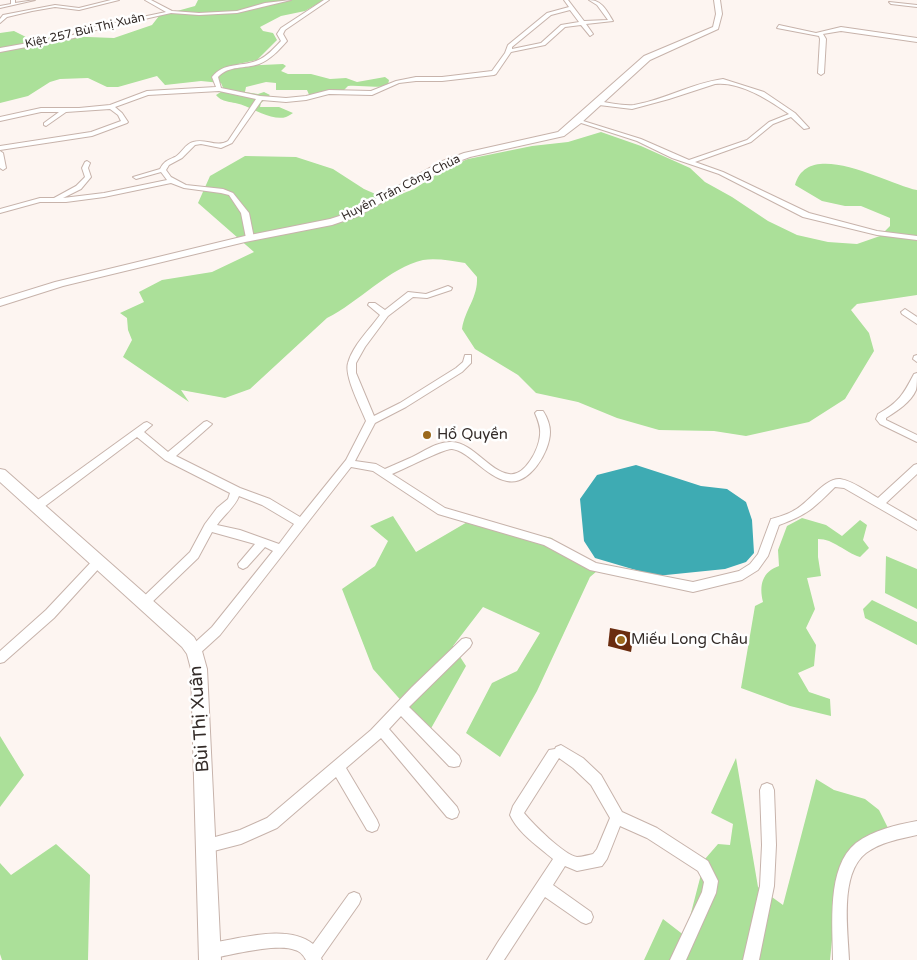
<!DOCTYPE html>
<meta charset="utf-8">
<style>
body{margin:0}
canvas{display:block;background:#fdf5f1}
</style>
<canvas width="917" height="960"></canvas>
<script>
const context = document.querySelector('canvas').getContext('2d');
context.lineJoin = 'round';
function fillPath(path, color) { context.fillStyle = color; context.fill(path, 'evenodd'); }
function strokePath(path, color, width, dash) { context.strokeStyle = color; context.lineWidth = width; context.lineCap = dash ? 'butt' : 'round'; context.setLineDash(dash || []); context.stroke(path); }
function drawText(font, color, halo, rows, align = 'center') {
  context.font = font + ' "Varela Round",sans-serif'; context.lineWidth = 5; context.setLineDash([]); context.textBaseline = 'middle'; context.strokeStyle = halo; context.fillStyle = color; for (const [text, x, y, turn = 0] of rows) {
    context.save(); context.translate(x, y); context.rotate((+turn || 0) * Math.PI / 180); context.textAlign = isNaN(turn) ? turn : align; if (halo) context.strokeText(text, 0, 0); context.fillText(text, 0, 0); context.restore();
  }
}
fillPath(new Path2D(`
 M198 0H324L305 11 281 16 260 27 263 31 273 33 277 40 257 60 238 64 240 66 283 64 286 66 281 71 288 74H311L330 79 346 78 357 82 385 77 389 80 388 85C377 89 362 85 348 86L343 91 310 97 307 90H276V83L266 82 246 87 245 92 258 94 264 92 270 95 261 103 260 107H279L293 113C291 114 289 116 286 117 274 121 255 110 245 106 235 101 223 104 216 95L224 90 221 83 201 81 165 85 157 76 118 87H107L88 78 60 79 50 82 28 96 0 103V33L14 31 26 37 36 39 62 36 114 38 152 25 159 16 195 6Z
 M601 132 641 146 690 168 705 182 732 197 768 221 797 235 828 242 857 244 880 236 890 226V218L861 206H845L822 201 795 185C808 137 887 184 917 190V295L857 304 851 310 869 333 874 351 845 399 809 422 746 436 714 431 659 430 617 418 578 402 536 393 518 375 475 349 462 329C465 309 478 298 477 277L465 263C452 261 437 258 423 260 390 267 358 303 327 318L250 389 225 398 181 390 189 402 123 357 132 340 128 330 127 318 120 313 144 302 139 292 162 280 212 272 254 252 198 203 210 176 245 156 296 157 333 169 364 189 380 196 394 197 414 189 448 167 468 159 532 146 568 142Z
 M393 516 416 552 469 521 552 538 556 545 597 571 590 577 537 691 500 757 466 733 492 683 517 671 540 633 483 607 453 646 466 666 429 732 373 669 342 589 375 566 388 541 370 526Z
 M802 518 826 525 842 536 860 520 867 525 863 540 869 548 860 557C844 552 834 539 818 539V557L821 576 807 578 815 609 806 628 816 645 814 666 798 673 809 692 830 699 831 716 790 706 741 688 755 606 763 602C759 585 762 572 779 566L778 550 787 526Z
 M886 556 917 569V609L885 593Z
 M872 600 917 622V645L865 618 863 609Z
 M0 736 24 775 0 807Z
 M736 758 758 887 783 905 816 779 834 790 865 799 879 810 890 832 855 851 836 900 830 960H644L663 919 685 936 705 859 718 844 730 845 733 824 711 813Z
 M56 844 90 875 88 960H2L0 954V863L11 875Z`), '#abe099');
fillPath(new Path2D(`
 M636 465 701 486 727 489 746 502 752 520 754 553 746 562 725 569 656 576 595 558 584 541 580 499 597 475Z`), '#3eabb3');
fillPath(new Path2D(`
 M610 628 634 633 631 652 608 646Z`), '#6a2c0f');
const street = new Path2D(`
 M11 0H15V3L35 0 0 8V6L11 4Z
 M111 0H119L79 10 55 7 32 11 7 17 0 23V19L3 15 55 5 79 8Z
 M145 0H151L172 11 199 13 237 11 265 3 291 0 237 13 199 15 171 13 87 32 74 38 0 52V48L73 35 85 29 166 12Z
 M324 0H329L285 30 283 34 287 41C279 50 270 60 259 64 245 69 229 65 218 77L221 88 260 96 286 98 306 96 329 90 371 91 396 81 416 77H442L492 71 505 53 508 45 547 13 569 7 564 0H568L584 21 608 20 597 5 589 0C602 0 607 11 613 21L586 24 593 34 590 36 581 25 565 27 545 45 511 52 496 74 494 75 442 81H416L399 83 372 95 329 94 306 100 286 102 262 100 232 143 221 148 201 144 195 145 182 158 169 165 166 170 171 177 186 185 223 189 233 193 249 213 254 238 253 240H247L246 238 241 213 229 195 221 193 184 188 171 183 104 197 66 202H40L0 213V209L40 198H54L76 186 85 177 82 168 85 162 87 161 90 163 88 168 91 177 81 189 63 198 104 193 167 180 161 172 136 179 133 177 160 169C164 161 168 160 175 157 182 153 185 144 193 142 206 138 216 148 228 141L256 99 219 91 148 95 115 107 122 113 128 122 127 123 92 136 0 150V146L91 132 121 121 118 115 110 109 66 112 46 126 44 125V123L59 112H41L0 121V117L41 108H79L110 105 147 91 216 87 212 77C224 62 240 67 256 61 267 57 274 48 281 41L277 34 281 28ZM570 10 579 22 561 25 541 43 512 49V47L551 15Z
 M889 2 917 5V7L891 4Z
 M779 25 816 33 841 27 917 38V42L841 31 823 34 826 39 824 73 821 75 818 73 820 39 819 36 777 28Z
 M723 79 764 92 795 113 809 128 804 129 791 117 773 124 751 142 695 162 723 172 809 213 877 231 917 236V240L877 235 803 217 719 174 672 158 637 141 575 121 580 120 641 139 689 160 747 140 769 122 789 114C769 100 740 81 715 84L669 99 632 109 599 105 596 103 599 101C610 103 623 106 634 105 664 100 692 83 723 79Z
 M0 151 3 153 6 168 3 170 0 168Z
 M448 286 452 288 451 290 427 298 413 297 388 316 365 347 356 363V373L374 416 400 403 456 368 463 362 465 355H471V363L462 372 406 407 375 423 355 461 376 464 385 469C393 465 402 462 410 458 423 452 437 441 452 442 473 443 489 471 509 474 525 477 539 449 540 435 541 427 538 420 535 413L537 411H543C547 417 550 425 550 432 550 452 529 486 507 481 486 477 469 451 452 449 445 448 402 470 392 474L445 508 551 539 596 563 693 582 739 571 750 564 758 554 771 519C778 517 786 515 793 511 808 504 824 478 840 479 853 481 866 491 878 498L914 465 917 464V474L886 503 917 521V530L844 488 835 487C814 508 807 515 779 525L768 556 758 570 742 580 693 592 590 570 544 545 438 514 373 471 351 467 220 635 198 655 194 656 190 655 188 651 190 647 212 627 273 551 265 547 247 567 243 569 239 567 238 564 255 544 212 532 198 558 148 606 144 608 140 606 138 603 140 600 190 552 205 524 217 508 228 499 230 493 165 460 137 437 40 510H32L31 507 32 504 144 423 147 422 152 425 144 432 168 452 204 422 207 421 212 424 210 426 176 456 240 488 270 499 300 517 346 460 366 421C361 408 344 376 348 363 353 345 370 329 380 315L368 305 369 303H375L385 310 408 292 426 294ZM239 496 262 505 294 524 279 544 240 530 217 525C224 515 235 507 239 496Z
 M905 309 917 317V324L902 314 901 312Z
 M917 355V362L913 359 914 356Z
 M917 373C917 378 917 385 916 390 911 402 897 411 886 418V420L917 435V442L880 424 876 419 878 414C899 402 903 395 914 374Z
 M98 558 102 559 103 562 102 565 54 618 4 662 0 663V651L46 610 94 559Z
 M466 638 470 639 472 643 470 647 409 707 459 756 461 761 459 766 454 767 449 766 401 716 389 729 457 807 459 812 457 817 452 819 447 817 381 738 346 768 377 820 379 825 377 830 372 832 367 830 336 777 277 828 241 844 206 853 201 851 199 846 201 841 240 830 267 818 371 730 412 687 462 639Z
 M561 745 583 758 601 775 622 812 657 828 708 861 718 881 716 893 686 960H670L702 892 704 882 698 871 647 838 620 826 607 859 602 866 577 871 565 866 553 885 591 912 593 917 591 922 586 924 581 922 545 897 504 960H487L498 942 553 859C539 847 518 833 510 815L513 806 549 750 555 749 556 747ZM559 758 573 768 591 785 610 818 597 849 593 854C588 855 582 857 577 857 564 855 533 824 524 813Z
 M767 783 772 785 774 790 776 845 774 886 759 960H743L760 886 762 845 760 790 762 785Z
 M917 821V835C899 839 881 842 866 853 839 874 848 930 849 960H833C833 926 826 867 856 843 873 830 896 825 917 821Z
 M354 892 359 894 361 899 359 904 321 958 322 960H306C304 956 300 951 295 950 277 943 230 955 210 959L205 956 202 951 205 946 210 943C240 939 287 923 313 944L349 894Z`);
const secondary = new Path2D(`
 M714 0H720L722 14 718 29 650 60 581 123 564 136 470 157 446 166 358 216 332 225 245 242 63 286 0 306V299L55 282 245 236 330 219 352 212 440 162 464 153 558 132 644 56 713 27 716 14Z
 M0 469 5 470 194 637 202 651 207 669 221 960H199L191 669 187 654 182 647 0 482Z`);
strokePath(street, '#c7b3ab', 2);
strokePath(secondary, '#c7b3ab', 2);
fillPath(street, '#fff');
fillPath(secondary, '#fff');
for (const [x, y, r, color] of [
 [427,435,5,"#9b691d"],
 [621,640,5,"#9b691d"]
]) { const dot = new Path2D(); dot.arc(x, y, r, 0, 2 * Math.PI); context.fillStyle = color; context.fill(dot); strokePath(dot, '#fff', 2); }
drawText('12px', '#342c29', '#fff', [
 ["Kiệt 257 Bùi Thị Xuân",85,31,-13],
 ["Huyền Trân Công Chúa",401,188,-27]
]);
drawText('15px', '#342c29', '#fff', [
 ["Hổ Quyền",437,435],
 ["Miếu Long Châu",631,640]
], 'left');
drawText('18px', '#342c29', '#fff', [
 ["Bùi Thị Xuân",200,719,-94]
]);
</script>
